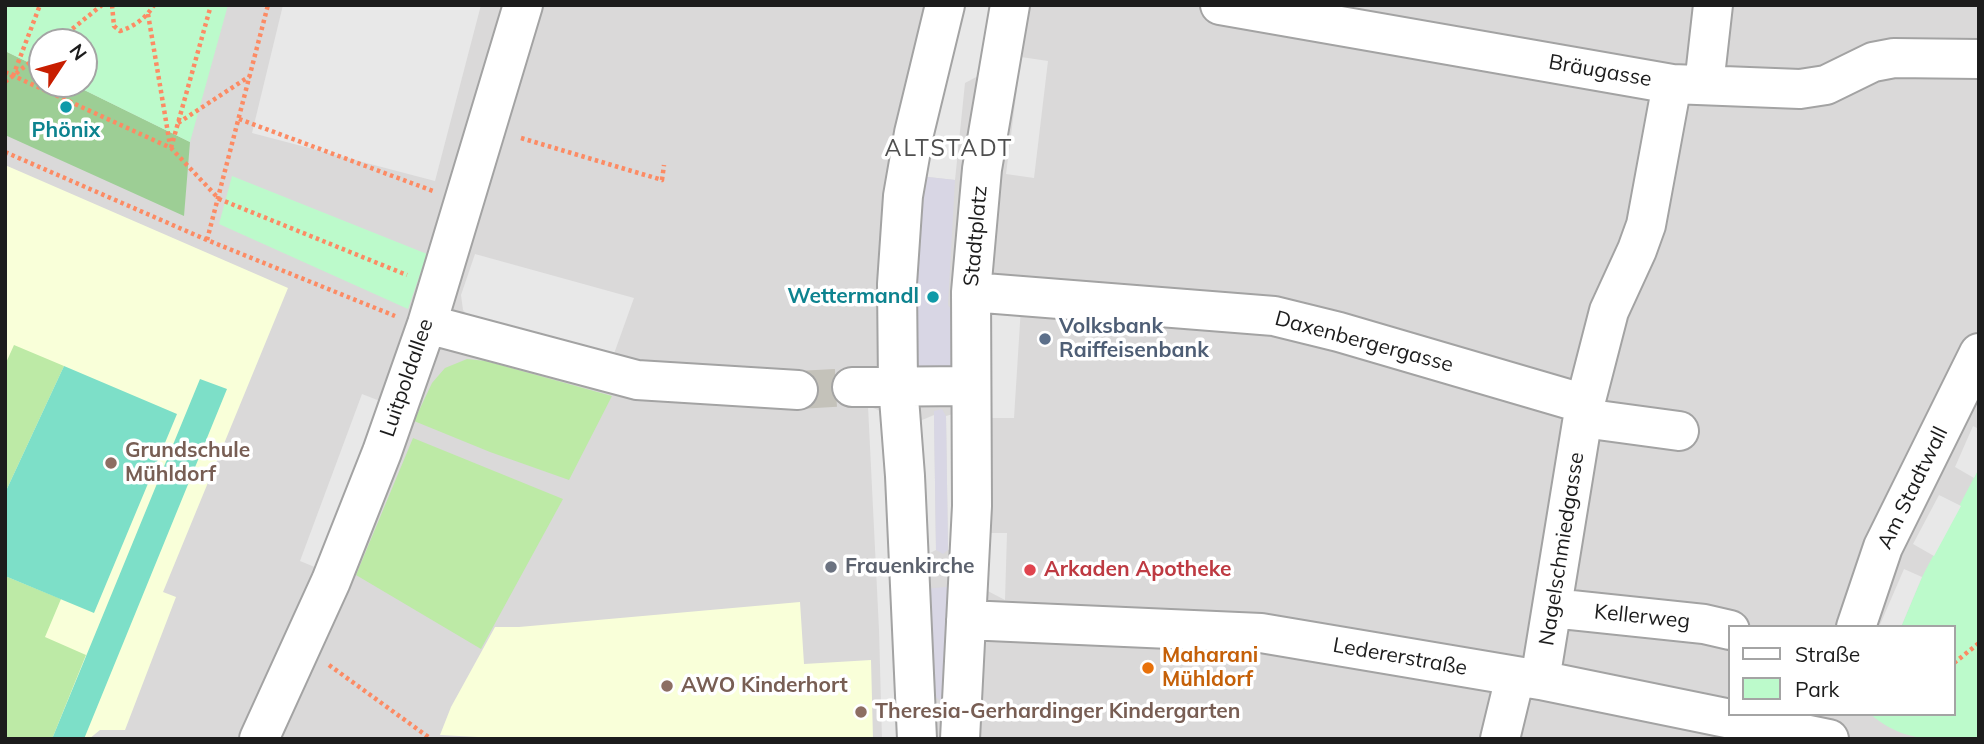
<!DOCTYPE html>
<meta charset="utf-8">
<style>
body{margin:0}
#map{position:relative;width:1984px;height:744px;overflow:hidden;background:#eeece1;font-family:Mulish,sans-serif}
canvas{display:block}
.frame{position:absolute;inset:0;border:7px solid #1c1c1c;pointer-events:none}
.legend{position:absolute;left:1728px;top:625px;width:228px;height:91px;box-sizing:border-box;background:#fff;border:2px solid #a4a4a4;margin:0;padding:9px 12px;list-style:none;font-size:21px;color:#1c1c1c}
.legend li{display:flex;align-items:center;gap:14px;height:35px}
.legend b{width:35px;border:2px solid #a4a4a4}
.north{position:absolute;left:28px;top:28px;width:70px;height:70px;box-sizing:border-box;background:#fff;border:2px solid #a4a4a4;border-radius:50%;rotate:54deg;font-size:19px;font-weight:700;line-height:28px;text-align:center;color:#1c1c1c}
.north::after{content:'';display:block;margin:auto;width:24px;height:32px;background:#c81e00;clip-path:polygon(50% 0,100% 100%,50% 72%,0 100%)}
</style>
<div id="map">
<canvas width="1984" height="744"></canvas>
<div class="frame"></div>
<ul class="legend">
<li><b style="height:9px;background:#fff"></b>Straße</li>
<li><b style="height:19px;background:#bcfacb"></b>Park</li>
</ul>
<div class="north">N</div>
</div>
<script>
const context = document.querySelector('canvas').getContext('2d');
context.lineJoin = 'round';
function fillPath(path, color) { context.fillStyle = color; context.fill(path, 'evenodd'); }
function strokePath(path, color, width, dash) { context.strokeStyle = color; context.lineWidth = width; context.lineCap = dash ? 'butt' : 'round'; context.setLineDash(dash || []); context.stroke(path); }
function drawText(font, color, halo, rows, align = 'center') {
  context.font = font + ' Mulish,sans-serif'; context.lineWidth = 7; context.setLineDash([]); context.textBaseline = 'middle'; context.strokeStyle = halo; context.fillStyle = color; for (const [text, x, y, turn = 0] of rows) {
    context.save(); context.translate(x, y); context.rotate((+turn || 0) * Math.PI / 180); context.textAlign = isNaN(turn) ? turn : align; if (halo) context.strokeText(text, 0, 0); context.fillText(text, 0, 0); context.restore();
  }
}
fillPath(new Path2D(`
 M5 5H1979V739H5ZM42 42H84V84H42ZM1730 627H1954V714H1730Z`), '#dad9d9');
fillPath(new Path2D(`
 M5 165 288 288 163 592 176 597 125 730H100L89 739H5Z
 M800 602 804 664 871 660 873 739H516L440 735 451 707 495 627H519Z`), '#f9ffd9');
fillPath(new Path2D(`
 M14 345 64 366 5 493V365Z
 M467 359 486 361 612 396 569 480 490 452 414 421 432 383 445 368Z
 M413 438 563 499 481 649 356 575Z
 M5 576 61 599 45 637 86 655 52 739H5Z`), '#bdeaa6');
fillPath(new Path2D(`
 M5 51 42 69V84H72L190 142 184 216 5 135Z`), '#9dce95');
fillPath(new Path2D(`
 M8 5H228L190 142 72 84H84V42H42V69L5 51V12Z
 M232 176 427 254 408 309 219 224Z
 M1979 468V739C1934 739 1906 744 1870 714H1954V627H1901L1922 577Z`), '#bcfacb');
fillPath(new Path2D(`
 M64 366 177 414 94 613 5 576V493Z
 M200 379 227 389 84 739H52Z`), '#7ddfc8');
fillPath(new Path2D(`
 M283 5H481L435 181 252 133Z
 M958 5H997L982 74 965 83 955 180 919 176Z
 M1021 57 1048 61 1034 178 1006 174Z
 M475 254 634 298 611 362 471 319 463 310 461 295Z
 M991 302 1021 307 1014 418H990Z
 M362 394 385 403 322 570 300 561Z
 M868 406 893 416 909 739H882L879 630Z
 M964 411V543L948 550 946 416Z
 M934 415 936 550 920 558 915 423Z
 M1973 426 1979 429V468L1974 478 1955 467Z
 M1939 495 1961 506 1934 556 1913 544Z
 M983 533H1007L1005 600 982 588Z
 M1904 569 1922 577 1901 627H1879Z`), '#e8e8e8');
fillPath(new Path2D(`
 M919 176 955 180 948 305 959 322 957 364 950 369 912 367Z
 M942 409 946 416 948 550 943 554 936 550 934 415V411Z
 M956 586 955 683 942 702 927 690 924 589Z`), '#d8d6e4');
strokePath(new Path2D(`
 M798 390 852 387`), '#c4c2ba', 38, [38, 19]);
const minor = new Path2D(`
 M1220 5 1672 84 1800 89 1826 85 1873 62 1894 58 1979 59
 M1704 85 1713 5
 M971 292 1274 316 1339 332 1585 404
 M427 324 637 380 798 390
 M852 387 970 386
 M1583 418 1679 431
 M1552 608 1704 624 1730 630
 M966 620 1261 633 1540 680 1829 739
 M1856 627 1883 547 1979 353
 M1540 680 1585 404 1609 311 1637 250 1646 225 1672 84
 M259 739 331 581 382 452 427 324 523 5
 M917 739 905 476 898 385 897 284 903 196 914 133 945 5
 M960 739 972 506 971 292 982 169 1010 5
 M1500 739 1515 677`);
strokePath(minor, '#a3a3a3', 42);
strokePath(new Path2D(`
 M112 5 114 26 120 31C135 26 146 18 154 5
 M148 14 170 145
 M56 42 102 5
 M5 72 171 148 219 199 407 275
 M13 76 40 5
 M5 82 42 53
 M239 119 433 191
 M178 123 250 76
 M521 138 662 180 664 165
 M171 148 211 5
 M5 152 207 240 395 316
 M207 240 268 5
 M1954 663 1979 643
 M329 665 431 739`), '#fc8b64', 4.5, [3.5, 3.5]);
strokePath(minor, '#fff', 38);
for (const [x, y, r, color] of [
 [66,107,7,"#0f9aa8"],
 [933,297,7,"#0f9aa8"],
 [1045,339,7,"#5c6f8a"],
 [111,463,7,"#8d6e63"],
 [831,567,7,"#6b7280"],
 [1030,570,7,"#e0444e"],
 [1148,668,7,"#e8710a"],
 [667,686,7,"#8d6e63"],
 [861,712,7,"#8d6e63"]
]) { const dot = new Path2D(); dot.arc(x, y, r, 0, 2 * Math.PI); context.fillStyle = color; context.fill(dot); strokePath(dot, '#fff', 2.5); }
drawText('21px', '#1c1c1c', '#fff', [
 ["Bräugasse",1600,71,10],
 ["Stadtplatz",976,236,-85],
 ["Daxenbergergasse",1364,342,15],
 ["Luitpoldallee",407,378,-71],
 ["Am Stadtwall",1913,488,-64],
 ["Nagelschmiedgasse",1562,549,-81],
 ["Kellerweg",1642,617,6],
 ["Ledererstraße",1400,657,10]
]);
drawText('bold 21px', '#0d838f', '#fff', [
 ["Phönix",66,131],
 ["Wettermandl",919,297,"right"]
]);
drawText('bold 21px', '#4e5e75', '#fff', [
 ["Volksbank",1059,327],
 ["Raiffeisenbank",1059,351]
], 'left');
drawText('bold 21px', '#785e54', '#fff', [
 ["Grundschule",125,451],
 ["Mühldorf",125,475],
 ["AWO Kinderhort",681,686],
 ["Theresia-Gerhardinger Kindergarten",875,712]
], 'left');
drawText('bold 21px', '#5b616d', '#fff', [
 ["Frauenkirche",845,567]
], 'left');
drawText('bold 21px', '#be3a42', '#fff', [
 ["Arkaden Apotheke",1044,570]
], 'left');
drawText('bold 21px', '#c56008', '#fff', [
 ["Maharani",1162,656],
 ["Mühldorf",1162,680]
], 'left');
context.letterSpacing = '2px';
drawText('23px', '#4f4f4f', '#fff', [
 ["ALTSTADT",949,149]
]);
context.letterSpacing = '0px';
</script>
